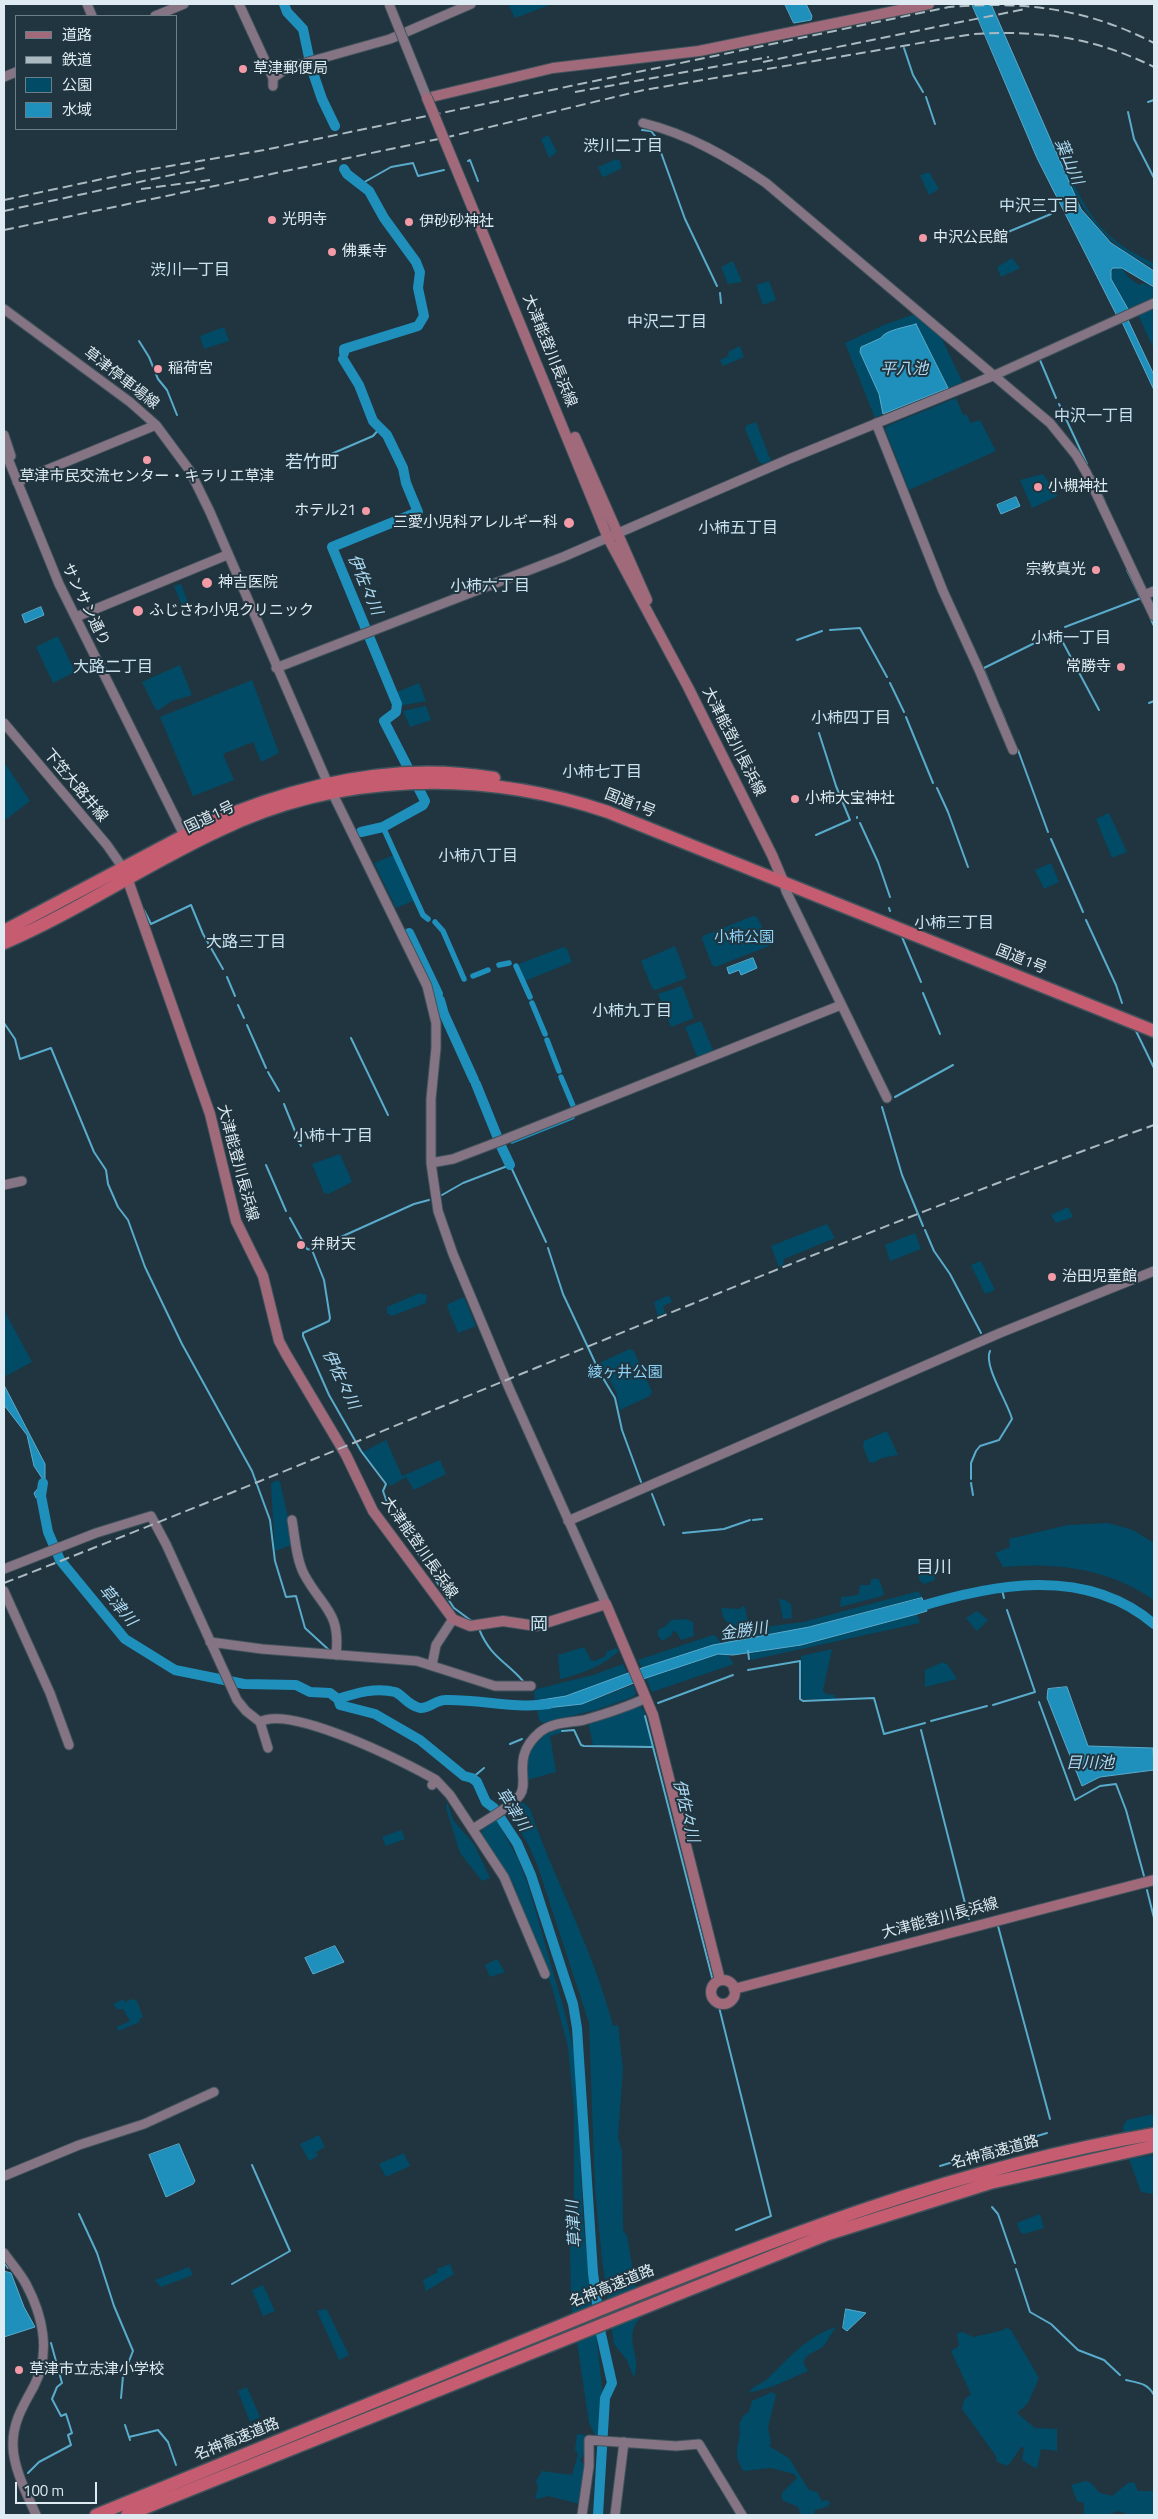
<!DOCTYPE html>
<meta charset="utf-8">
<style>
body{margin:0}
#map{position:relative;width:1158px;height:2519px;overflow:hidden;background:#20353f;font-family:"Titillium Web","Noto Sans JP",sans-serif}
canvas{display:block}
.frame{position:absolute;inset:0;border:5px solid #dfebf2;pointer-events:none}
.legend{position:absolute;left:15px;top:15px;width:162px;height:115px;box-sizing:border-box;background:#20353f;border:1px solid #6c7e87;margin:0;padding:6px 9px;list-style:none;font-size:15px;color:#dfebf2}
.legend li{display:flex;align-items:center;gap:10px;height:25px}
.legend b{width:25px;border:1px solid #6c7e87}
.scale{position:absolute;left:15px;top:2482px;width:82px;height:22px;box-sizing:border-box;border:2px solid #dfebf2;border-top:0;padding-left:6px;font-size:15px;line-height:18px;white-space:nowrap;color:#dfebf2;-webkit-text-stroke:4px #20353f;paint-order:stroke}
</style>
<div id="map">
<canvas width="1158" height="2519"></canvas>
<div class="frame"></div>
<ul class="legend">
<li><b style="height:6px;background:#a06a7a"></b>道路</li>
<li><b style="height:6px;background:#abb9c1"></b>鉄道</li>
<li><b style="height:14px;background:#024b66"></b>公園</li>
<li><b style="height:14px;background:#1f8fbc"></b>水域</li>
</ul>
<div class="scale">100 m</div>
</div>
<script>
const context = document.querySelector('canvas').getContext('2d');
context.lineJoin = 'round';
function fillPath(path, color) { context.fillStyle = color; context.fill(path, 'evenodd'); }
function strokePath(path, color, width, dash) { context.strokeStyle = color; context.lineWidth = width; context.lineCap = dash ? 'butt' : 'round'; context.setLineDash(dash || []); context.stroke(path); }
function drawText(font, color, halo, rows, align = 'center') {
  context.font = font + ' "Titillium Web","Noto Sans JP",sans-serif'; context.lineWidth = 4; context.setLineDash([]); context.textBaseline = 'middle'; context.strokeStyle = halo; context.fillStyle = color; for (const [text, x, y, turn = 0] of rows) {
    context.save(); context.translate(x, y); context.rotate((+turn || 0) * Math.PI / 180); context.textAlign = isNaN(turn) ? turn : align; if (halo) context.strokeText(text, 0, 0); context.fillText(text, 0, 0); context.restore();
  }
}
fillPath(new Path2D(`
 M508 4H552L515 18Z
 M548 135 557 152 549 158 541 139Z
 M1057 149C1084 204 1093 236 1154 263V269C1140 260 1125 253 1112 241 1084 216 1070 184 1054 150Z
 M616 159 620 161 622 168 604 177 602 176 598 167Z
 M929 172 939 189 929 195 920 175Z
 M1012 258 1020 268 1001 277 997 267Z
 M733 261 742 282 728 284 721 267Z
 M1113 268C1124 266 1123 272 1129 278 1132 281 1137 283 1140 285L1143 283 1154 288V297L1128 309 1111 279Z
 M769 281 776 300 763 305 756 285Z
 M1154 309V349L1138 315Z
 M915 314 941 337 963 383 948 388 916 324 861 347 860 352 879 394 883 414 875 418 845 343 886 324Z
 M224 327 229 341 204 349 200 336Z
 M740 346 744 357 723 366 720 360 729 356 728 352Z
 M956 398 963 415 966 414 971 423 980 420 996 451 909 490 885 429 887 426Z
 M756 422 771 461 764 464 759 462 745 429 747 425Z
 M1043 474 1058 496 1032 508 1020 480Z
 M181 584 190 608 184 610 174 586Z
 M58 636 75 672 53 683 36 647Z
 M180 665 192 695 172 701 159 710H156L142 682Z
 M252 680 279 753 261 762 253 742 223 754 234 780 193 796 160 717Z
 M419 683 426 701 399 706 395 693Z
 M426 706 431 720 410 727 403 711Z
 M4 762 30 801 4 821Z
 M1109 813 1127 852 1112 858 1096 819Z
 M394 855H396L415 900 396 908 374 863Z
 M1051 863 1059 882 1044 889 1035 870Z
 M753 916 757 917 770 943 769 946 715 967 712 965 702 939 703 936Z
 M675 946 687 978 655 990 652 988 641 961Z
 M563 947 567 949 572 962 525 981 519 964Z
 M682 986 694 1018 671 1027 658 994Z
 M701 1021 714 1053 698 1059 685 1027Z
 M340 1154 352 1182 328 1194 324 1193 312 1164Z
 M1068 1207 1073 1217 1056 1223 1051 1215Z
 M827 1224 835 1238 784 1259 783 1265 779 1267 771 1246Z
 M915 1233 921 1249 890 1261 885 1245Z
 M981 1261 995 1290 985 1294 971 1265Z
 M420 1293 427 1295 426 1303 392 1316 387 1313V1307Z
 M669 1295 672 1302 663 1306 665 1313 658 1316 654 1302Z
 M464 1297 476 1326 458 1333 447 1306 448 1304Z
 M4 1310 32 1362 4 1377Z
 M630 1349 634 1351 652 1392 650 1396 620 1410 616 1391 599 1363Z
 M887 1431 898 1455 882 1458 873 1463 869 1462 863 1446 864 1441Z
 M386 1440 402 1476 440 1460 446 1474 414 1490 406 1477 390 1486 363 1452Z
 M278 1480 280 1482 294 1544 275 1551 271 1483Z
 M1108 1523 1133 1530 1154 1543V1600C1109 1569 1057 1562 1003 1567L995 1553 1010 1547 1009 1539 1068 1525Z
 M933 1568 935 1580 924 1584 920 1581 917 1571Z
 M875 1578 879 1580 884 1593 882 1596 840 1607 841 1597 858 1595 860 1585H870L871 1580Z
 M919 1591 922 1598 809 1627 726 1643 720 1635 726 1632 803 1622Z
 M779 1599 785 1600 791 1604 792 1618 783 1619Z
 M742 1606 745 1607 748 1622 742 1626H730L723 1617 721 1608 740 1609Z
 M977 1611 988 1620 977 1631 966 1618Z
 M917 1614 920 1623 911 1625 751 1660 750 1653 801 1645Z
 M686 1619 693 1622 694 1636 681 1640 676 1632 673 1631 671 1636 662 1641 658 1636V1630L666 1626 671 1620Z
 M713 1635 716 1636 721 1643 642 1668 638 1660Z
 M584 1647 591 1660 595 1661 606 1656V1652L616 1648 619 1651C603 1666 581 1674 560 1679L558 1655Z
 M832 1649 823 1690 826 1694 834 1695 836 1699H802L801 1656Z
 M718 1654 728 1655 734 1664 652 1692 646 1678Z
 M943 1662 948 1665 957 1679 925 1687V1670Z
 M623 1664 628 1675 565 1696 535 1701 534 1692 537 1689 593 1675Z
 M633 1685 636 1693 633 1697 596 1710 543 1723 539 1720 537 1709 582 1704Z
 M640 1705 645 1713 644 1717 652 1746 593 1745 588 1722Z
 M561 1727V1733L550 1736 556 1772 527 1780C523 1752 534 1736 561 1727Z
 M447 1801 453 1820 474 1844 490 1878 482 1881 460 1853 446 1808Z
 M516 1803H524L530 1809C555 1882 594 1951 613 2026L618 2025 623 2069 618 2137 622 2151 623 2230 627 2236 641 2317C621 2337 643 2356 634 2378L627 2360 614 2344 602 2259 595 2189 589 2023 537 1864 528 1844 507 1809Z
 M495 1817 518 1859 528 1885 565 2013 576 2061 583 2221 603 2395 601 2437 595 2435 589 2423 571 2301 570 2251 574 2206V2110L568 2047 552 1987 513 1883 482 1835V1829Z
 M401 1830 405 1839 386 1846 382 1837Z
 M497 1959 505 1972 490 1977 485 1965Z
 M124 1999 125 2002 133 1999 137 2001 143 2017 139 2019 140 2022 118 2031 117 2027 130 2021 123 2009H117L113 2004Z
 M1154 2114V2126L1123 2132V2126L1127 2120Z
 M319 2135 325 2147 316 2152 318 2156 309 2161 300 2144Z
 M404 2153 410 2166 386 2177 379 2164Z
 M1154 2155V2194L1141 2192 1129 2159Z
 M1040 2214 1044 2228 1024 2234 1020 2232 1017 2223Z
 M450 2264 454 2274 426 2291 423 2280 438 2272 437 2269Z
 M189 2267 193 2275 161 2287 155 2280Z
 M263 2285 275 2311 263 2316 252 2290Z
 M324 2309 327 2310 349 2355 339 2360 317 2311Z
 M836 2327 823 2347 808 2355 803 2362 808 2371 774 2386 749 2393C752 2386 762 2384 767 2379 788 2359 807 2336 836 2327Z
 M1006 2327 1011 2330 1039 2378 1028 2403 1017 2413 1035 2428 1057 2429V2451L1041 2449 1037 2469 1022 2460 1024 2448 1021 2447 1008 2466 997 2462 996 2456 962 2409 964 2400 971 2394 951 2351 959 2346 957 2333 963 2332 973 2337 1004 2330Z
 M247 2387 260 2417 250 2422 238 2391Z
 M772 2392 776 2395 768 2427 771 2443 769 2446 789 2458 809 2490 817 2492 822 2501 827 2500 830 2503 827 2507 815 2510 814 2514 801 2515 798 2507 782 2500V2493L797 2478 794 2474 771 2468 743 2471C741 2466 737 2460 737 2455 736 2444 742 2437 739 2425L743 2416 749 2412 752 2401Z
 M577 2434 585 2435C586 2447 585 2453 580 2461L584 2464V2469L580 2504 548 2496 538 2499 535 2498 538 2488 536 2481 542 2471 572 2475 578 2454 575 2450Z
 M1085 2481 1090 2482 1100 2493 1112 2496 1128 2483 1134 2482 1138 2491H1154V2515H1126L1125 2513 1117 2511 1109 2515H1084V2503L1077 2501 1071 2485Z`), '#024b66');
const water = new Path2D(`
 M785 4H806L812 16 811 20 794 23Z
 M972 4H991L1081 209 1111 243 1154 271V287L1122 268H1113L1111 270V279L1128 309 1117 316 1037 158Z
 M1128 320 1154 375V390L1122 322Z
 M916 324 948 388 883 414 879 394 860 352 861 347 881 338C885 330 907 327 916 324Z
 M1016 497 1020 506 1001 514 997 505Z
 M41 607 44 615 25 623 22 615Z
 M753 958 757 968 741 975 739 970 729 974 727 968Z
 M4 1385 45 1464V1494L36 1498 34 1493 40 1486 42 1478 34 1466 27 1435 4 1405Z
 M922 1598 927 1611 917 1614 801 1645 733 1655 718 1654 646 1678 582 1704 537 1709 535 1701 566 1696 642 1668 713 1645 809 1627Z
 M1067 1687 1088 1746 1153 1748 1154 1770 1100 1777 1082 1786 1047 1698 1048 1689Z
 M335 1946 344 1962 313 1974 305 1958Z
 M179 2144 195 2181 193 2184 166 2197 149 2155Z
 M4 2271 11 2273 24 2307 35 2327 4 2337Z
 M846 2309 866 2313 847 2331 843 2328Z`);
fillPath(water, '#1f8fbc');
strokePath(water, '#59abcc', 1);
strokePath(new Path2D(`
 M904 48 913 75 923 92
 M926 97 935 124
 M1148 102 1154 100
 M1128 112 1134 139 1154 178
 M642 130 651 131 655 136 685 219 717 286
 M468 161 470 160 478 181
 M361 184 391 167 413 163 418 176 444 170
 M984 242 1051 214
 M720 293 721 303
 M139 341 149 357 158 379 167 390 177 415
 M1040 360 1056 398
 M1059 404 1087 464
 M329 455 373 436 380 428
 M1093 476 1105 502
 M1127 570 1143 603
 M1150 617 1154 626
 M1065 627 1141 598
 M830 630 860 628 887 677
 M1059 635 1099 710
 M797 640 822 631
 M984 668 1059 631
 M984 670 998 704
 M890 683 904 712
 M1149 703 1154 701
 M1000 708 1005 720
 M906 717 933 783
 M1018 750 1048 832
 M937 788 948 812 968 867
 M857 817V818
 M860 823 878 862 890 897
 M816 835 850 820 836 786 819 733
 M1051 839 1083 912
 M889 908 890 911
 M144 910 151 924 191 905 203 934 223 969
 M1086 920 1116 985 1122 1003
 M902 937 921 982
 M227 977 235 996
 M923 993 940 1034
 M238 1005 244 1018
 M4 1023 15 1039 20 1059 51 1048 94 1152 106 1170 108 1184 118 1207 128 1220 145 1267 182 1344 252 1471 270 1520 275 1561 286 1597 296 1596 305 1628 329 1650
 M247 1025 266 1068
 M1135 1029 1154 1068
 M351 1038 388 1115
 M268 1072 279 1091
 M895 1097 953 1065
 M284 1104 301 1146
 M882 1107 902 1175 923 1226
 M266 1165 286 1211
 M442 1195 463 1183 510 1165 546 1242
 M429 1200 414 1204 312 1250 324 1280 330 1318 329 1321 303 1333V1336L329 1395 361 1451 386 1484 383 1491 390 1511 454 1608 473 1622
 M290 1218 307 1249 312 1250
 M925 1230 934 1251 950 1274 981 1333
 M548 1248 563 1294 600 1373 615 1398 622 1430 641 1482
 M971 1479V1463L976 1451 980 1446 999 1440 1012 1419C1008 1403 983 1365 990 1351
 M971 1483 973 1495
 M652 1494 664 1525
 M753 1520 762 1519
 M683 1533 724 1529 750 1520
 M1001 1586 1004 1598
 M479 1629C491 1658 506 1661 523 1681
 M748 1651 749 1659
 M748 1670 800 1661V1699L803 1701 874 1698 884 1734 925 1723
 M1039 1702 1075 1800 1100 1786 1116 1784 1126 1810 1144 1876
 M658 1703 733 1675
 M993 1705 1035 1692 1007 1610
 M645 1716 653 1747
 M931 1721 987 1706
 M921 1730 969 1919
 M562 1731 574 1730 581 1745 584 1746 653 1747 713 1981
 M510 1744 522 1739
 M472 1778 484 1768
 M1147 1890 1154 1918
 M998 1926 1050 2119
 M719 2007 771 2216 736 2230
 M940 2166 1047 2133
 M992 2207 998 2214 1015 2263
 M79 2214 97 2253 114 2306 133 2351 123 2376 121 2398
 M4 2262 8 2268
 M1016 2269 1030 2312 1051 2324 1078 2350 1104 2360 1120 2375
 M232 2284 290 2251 252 2165
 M1126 2380C1139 2383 1147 2383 1154 2395
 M125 2425 130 2440
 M129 2437 158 2430 168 2442 176 2465
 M28 2473 39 2462 71 2445 68 2435 72 2433 66 2414 61 2416 52 2399 57 2387 62 2383 51 2343`), '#59abcc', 2);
strokePath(new Path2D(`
 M383 827 423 915 428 919
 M435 922 443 931 464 979
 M499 965 509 963
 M516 966 530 997
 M473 976 488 970
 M532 1003 545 1034
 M547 1040 559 1071
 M561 1077 574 1108
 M512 1141 572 1117`), '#1f8fbc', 5.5);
strokePath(new Path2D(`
 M284 4 287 12 303 29 311 67 322 99 335 126
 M344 353V349L418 326 424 316 418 288 420 272 416 262 384 218 369 191 347 174 344 169
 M343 359 359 385 373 421 387 435 403 468 406 483 418 512 332 547 397 704 396 712 384 721 425 801 423 805 383 827 361 832
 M409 933 438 994
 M440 1000 444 1014 474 1080
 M476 1084 497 1136
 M501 1146 510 1165
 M43 1483 41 1496 48 1532 60 1560 125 1639 175 1670 244 1684 296 1685 310 1692 330 1693 338 1699 340 1705 375 1714 394 1725 420 1740 464 1776 472 1778 477 1782 486 1802 494 1808 517 1843 531 1875 573 2004 577 2028 593 2273 601 2334 612 2383 605 2398 598 2515
 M912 1609C991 1584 1085 1565 1154 1624
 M338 1699C356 1693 376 1687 395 1692 403 1695 407 1705 420 1708 428 1709 436 1700 445 1700 480 1699 514 1709 549 1704`), '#1f8fbc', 10);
const secondary = new Path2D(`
 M87 4 92 16
 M239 4 273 78V86
 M155 16 184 4
 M4 77 16 72
 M273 78 287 68 390 39 471 4
 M643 123C688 134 728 157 766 183L1050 423 1076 455 1086 472 1154 616
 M4 309 130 402 156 425 190 471 210 512 328 784 427 986 436 1023V1048L431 1099V1163L438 1211 453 1254 509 1388 606 1604
 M876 423 943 591 980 672 1013 750
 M4 435 11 456
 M4 449 59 584 186 839
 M17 482 156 425
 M1144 595 1154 591
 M76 617 227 555
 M276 668 563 557 789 459 995 375 1154 303
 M4 723 107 845 123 868
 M783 881 786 891 887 1098
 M431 1163 453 1159 503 1140 841 1005
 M4 1185 22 1181
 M292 1520C295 1537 296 1559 304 1574 322 1608 341 1611 336 1655
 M568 1521 1000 1333 1154 1271
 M4 1569 96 1533 151 1516 166 1544 237 1700 246 1711 260 1722C290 1704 407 1763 436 1780L432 1785
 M4 1591 50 1693 69 1745
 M210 1642 262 1649 417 1661 495 1686H531
 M432 1665 436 1645 453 1619
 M260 1722 268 1748
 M436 1780 450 1795 504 1877 545 1974
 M473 1829C486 1820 511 1807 520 1795 530 1781 510 1757 540 1732 553 1722 569 1723 584 1720 605 1714 627 1707 646 1698
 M4 2176 79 2145 144 2124 214 2092
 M4 2253C11 2263 20 2273 26 2284 43 2316 51 2353 34 2386 23 2406 12 2423 13 2447 14 2470 27 2494 36 2515
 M582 2515 589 2466V2440L676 2446 699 2444 742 2515
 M615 2515 624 2442`);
const primary = new Path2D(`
 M427 98 553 68 699 51 929 4
 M498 270 608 538 688 687 772 855 783 881
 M575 437 647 600
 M125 872 210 1114 236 1221 263 1276 279 1341 286 1354 346 1455 373 1511 453 1619 470 1626 503 1621 536 1626 606 1604 653 1715 720 1980
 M711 1992a12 12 0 1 1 24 0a12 12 0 1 1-24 0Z
 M734 1989 1154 1880`);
const highway = new Path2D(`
 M4 931 204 825C295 785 395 761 494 778
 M4 943C78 911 145 865 218 831 339 772 481 769 608 812L1154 1031
 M96 2515C262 2447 428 2379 594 2312 777 2238 959 2167 1154 2134
 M127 2515 828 2234 990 2183 1154 2146`);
strokePath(secondary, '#40525b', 11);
strokePath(primary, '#40525b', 12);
strokePath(highway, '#40525b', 15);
strokePath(secondary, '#857483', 9);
strokePath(primary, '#a06a7a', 10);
strokePath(highway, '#c55c6f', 12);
strokePath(new Path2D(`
 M763 62 1025 9
 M575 92 769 57
 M141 189 210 180
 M4 200 135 172 264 150 949 7C1024 1 1086 8 1154 43
 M4 211 209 167
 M4 230 448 137 644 90 973 34C1040 30 1093 37 1154 67
 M4 1583C389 1434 766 1265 1154 1125`), '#abb9c1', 2, [10, 5]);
const secondaryBridge = new Path2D(`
 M389 4 427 98`);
const primaryBridge = new Path2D(`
 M427 98 498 270`);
strokePath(secondaryBridge, '#40525b', 11, []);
strokePath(primaryBridge, '#40525b', 12, []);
strokePath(secondaryBridge, '#857483', 9);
strokePath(primaryBridge, '#a06a7a', 10);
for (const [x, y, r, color] of [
 [243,69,5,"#f39aa7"],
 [272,220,5,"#f39aa7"],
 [409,222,5,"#f39aa7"],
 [923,238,5,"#f39aa7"],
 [332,252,5,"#f39aa7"],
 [158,369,5,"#f39aa7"],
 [147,460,5,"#f39aa7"],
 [1038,487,5,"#f39aa7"],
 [366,511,5,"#f39aa7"],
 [569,523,6,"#f39aa7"],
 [1096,570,5,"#f39aa7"],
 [207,583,6,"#f39aa7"],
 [138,611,6,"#f39aa7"],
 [1121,667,5,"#f39aa7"],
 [795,799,5,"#f39aa7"],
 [301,1245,5,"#f39aa7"],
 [1052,1277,5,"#f39aa7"],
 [19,2370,5,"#f39aa7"]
]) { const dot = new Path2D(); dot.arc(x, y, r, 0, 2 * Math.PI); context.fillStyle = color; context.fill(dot); strokePath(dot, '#20353f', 2); }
drawText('15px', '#dfebf2', '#20353f', [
 ["草津郵便局",253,69],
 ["光明寺",282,220],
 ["伊砂砂神社",419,222],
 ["中沢公民館",933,238],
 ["佛乗寺",342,252],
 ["稲荷宮",168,369],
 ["草津市民交流センター・キラリエ草津",147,477,"center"],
 ["小槻神社",1048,487],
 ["ホテル21",356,511,"right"],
 ["三愛小児科アレルギー科",558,523,"right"],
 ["宗教真光",1086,570,"right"],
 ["神吉医院",218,583],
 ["ふじさわ小児クリニック",149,611],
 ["常勝寺",1111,667,"right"],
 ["小柿大宝神社",805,799],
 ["弁財天",311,1245],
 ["治田児童館",1062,1277],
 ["草津市立志津小学校",29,2370]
], 'left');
drawText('15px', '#dfebf2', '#20353f', [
 ["大津能登川長浜線",549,351,68],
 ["草津停車場線",121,379,38],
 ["サンサン通り",85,605,64],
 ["大津能登川長浜線",733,742,63],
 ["下笠大路井線",75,786,50],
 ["国道1号",630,804,21],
 ["国道1号",210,818,-26],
 ["国道1号",1021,960,22],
 ["大津能登川長浜線",237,1163,75],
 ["大津能登川長浜線",419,1548,55],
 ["大津能登川長浜線",940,1919,-15],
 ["名神高速道路",995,2153,-15],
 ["名神高速道路",612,2287,-22],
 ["名神高速道路",237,2440,-22]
]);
drawText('15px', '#8dd4f9', '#20353f', [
 ["小柿公園",744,938],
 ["綾ヶ井公園",625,1373]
]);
drawText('16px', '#c9e2ef', '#20353f', [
 ["渋川二丁目",623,147],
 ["中沢三丁目",1039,207],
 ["渋川一丁目",190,271],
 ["中沢二丁目",667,323],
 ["中沢一丁目",1094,417],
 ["小柿五丁目",738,529],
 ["小柿六丁目",490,587],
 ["小柿一丁目",1071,639],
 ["大路二丁目",113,668],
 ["小柿四丁目",851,719],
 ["小柿七丁目",602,773],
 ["小柿八丁目",478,857],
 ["小柿三丁目",954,924],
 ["大路三丁目",246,943],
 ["小柿九丁目",632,1012],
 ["小柿十丁目",333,1137]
]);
drawText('italic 16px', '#acd9f2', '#20353f', [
 ["葉山川",1068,162,67],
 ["平八池",904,370],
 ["伊佐々川",364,585,67],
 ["伊佐々川",340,1380,64],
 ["草津川",117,1606,50],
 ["金勝川",744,1632,-8],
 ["目川池",1090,1764],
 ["草津川",512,1810,57],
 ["伊佐々川",685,1811,76],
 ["草津川",575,2224,-94]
]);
drawText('18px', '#c9e2ef', '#20353f', [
 ["若竹町",312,464],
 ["目川",934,1569],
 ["岡",539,1626]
]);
</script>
